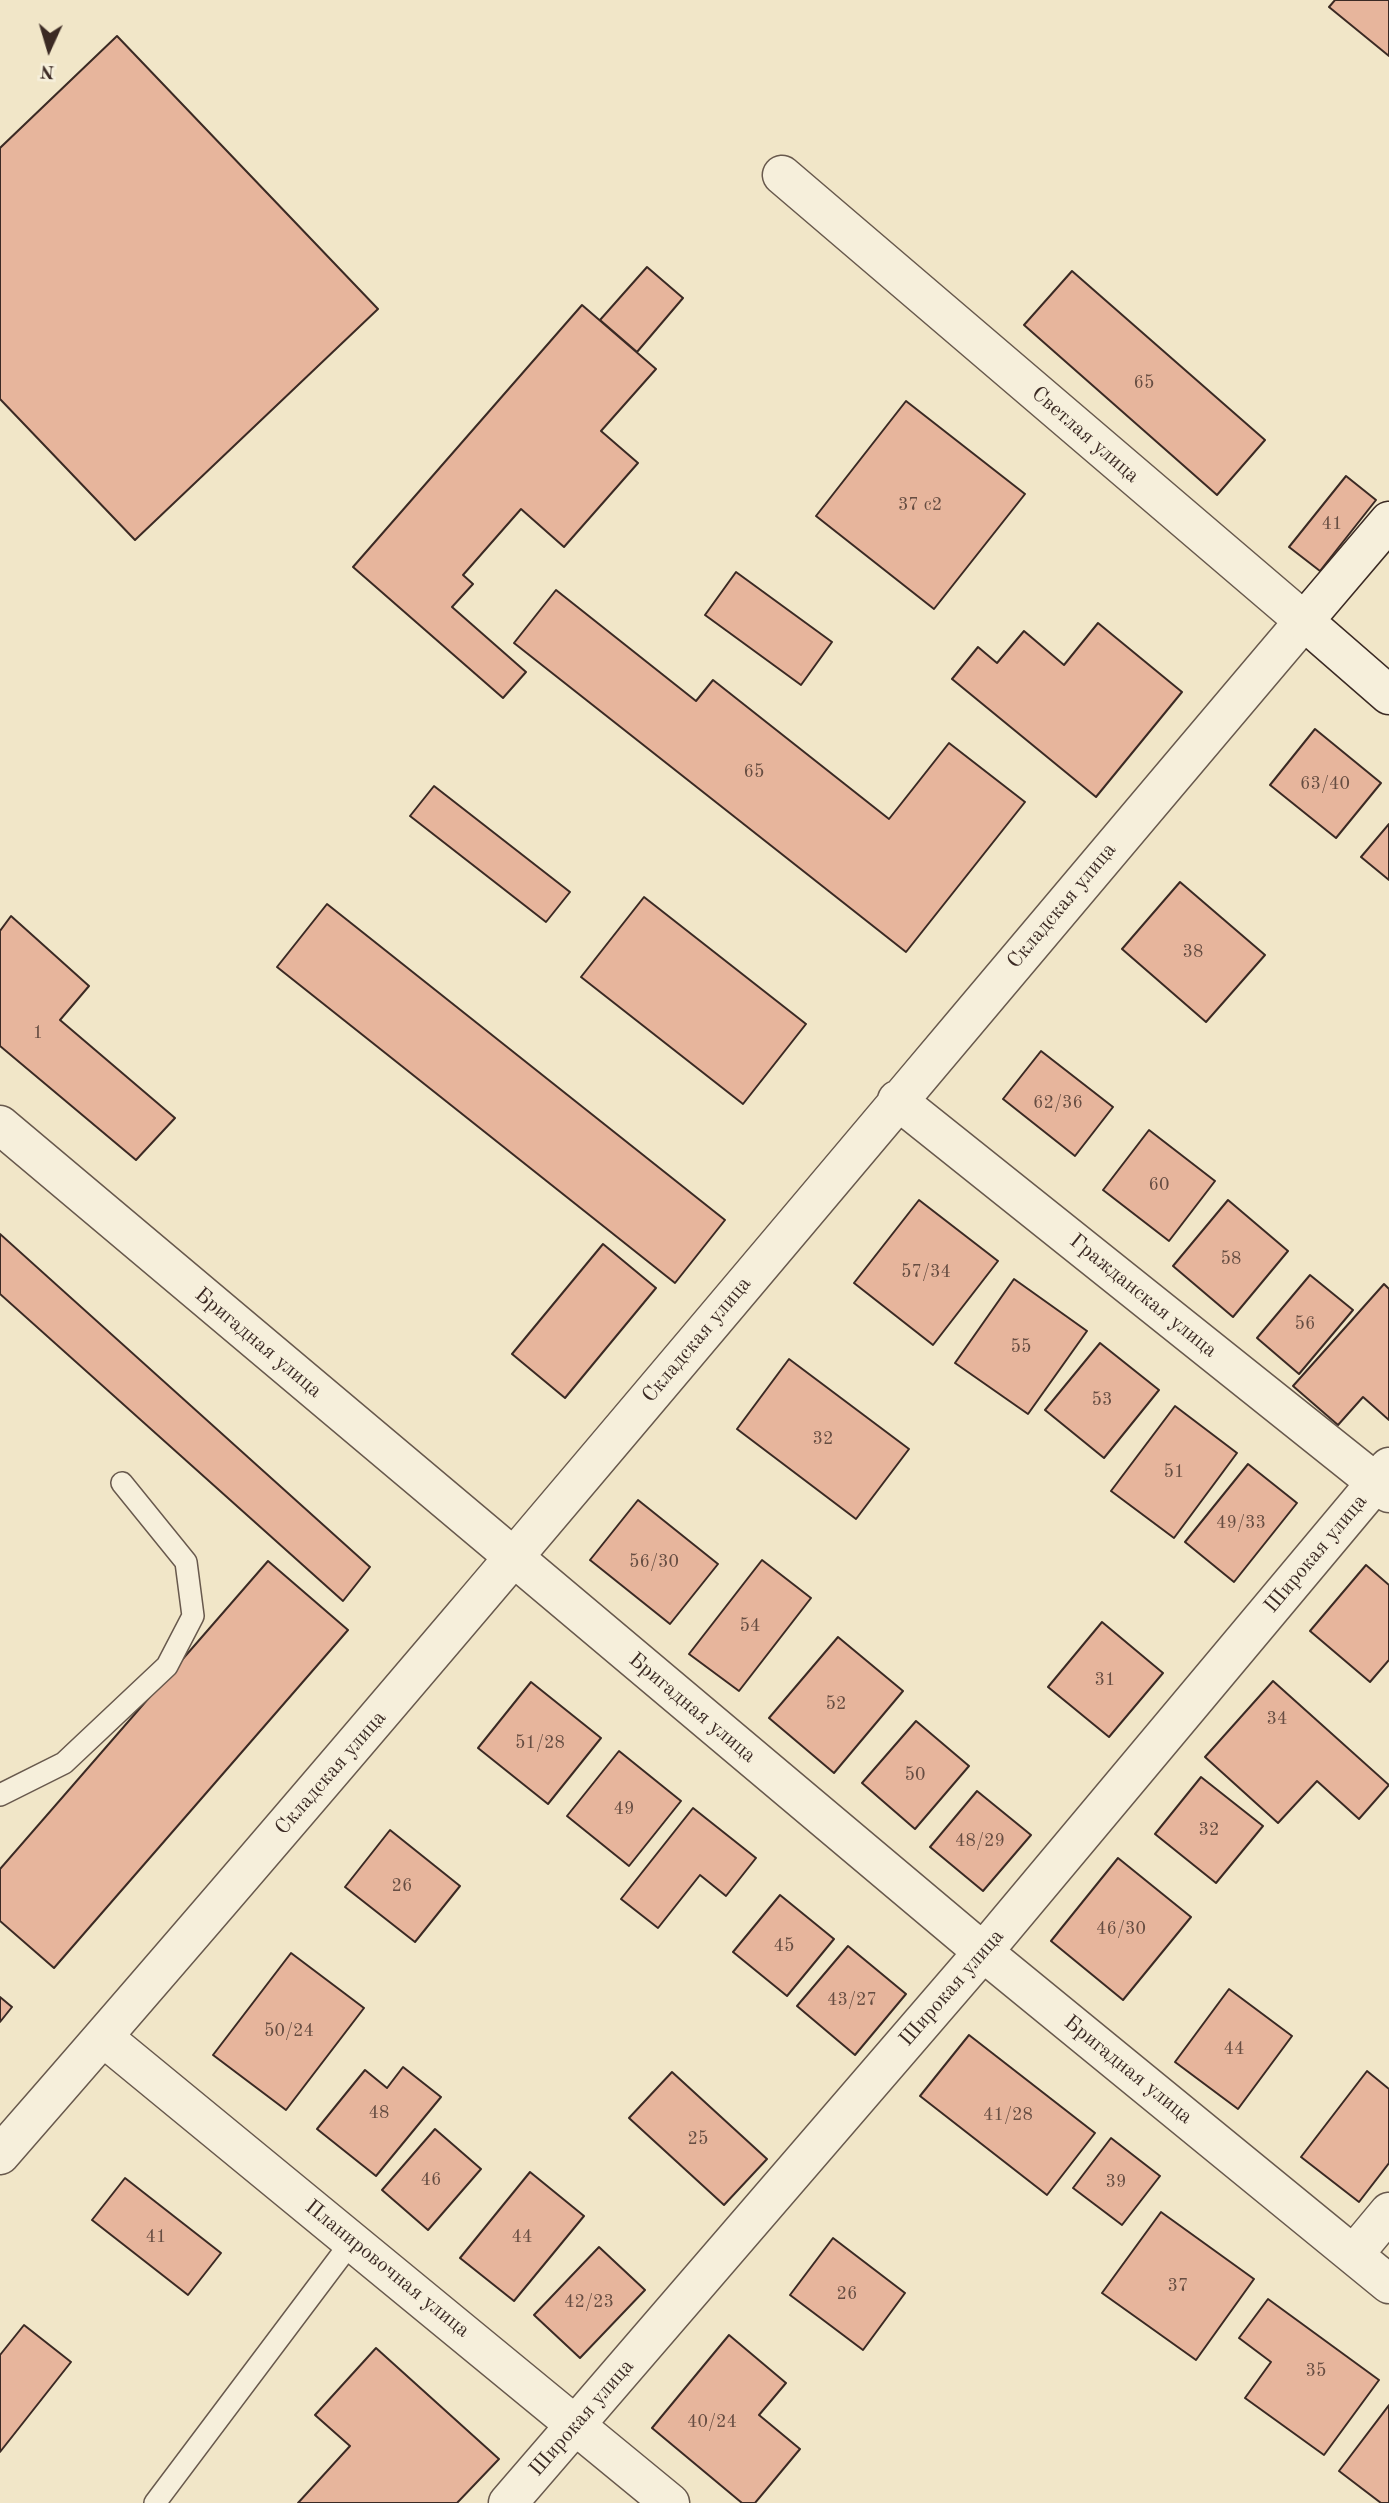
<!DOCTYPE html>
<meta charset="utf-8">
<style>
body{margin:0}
#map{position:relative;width:1389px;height:2503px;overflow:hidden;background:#f1e6c8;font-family:"Old Standard TT",serif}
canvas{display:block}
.north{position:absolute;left:14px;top:14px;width:70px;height:70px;-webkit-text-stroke:5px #f6efdb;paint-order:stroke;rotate:184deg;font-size:19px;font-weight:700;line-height:28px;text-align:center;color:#3b2a24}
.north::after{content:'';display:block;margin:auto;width:24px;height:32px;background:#3b2a24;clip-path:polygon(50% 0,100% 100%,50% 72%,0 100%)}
</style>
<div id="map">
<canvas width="1389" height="2503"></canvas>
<div class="north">N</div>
</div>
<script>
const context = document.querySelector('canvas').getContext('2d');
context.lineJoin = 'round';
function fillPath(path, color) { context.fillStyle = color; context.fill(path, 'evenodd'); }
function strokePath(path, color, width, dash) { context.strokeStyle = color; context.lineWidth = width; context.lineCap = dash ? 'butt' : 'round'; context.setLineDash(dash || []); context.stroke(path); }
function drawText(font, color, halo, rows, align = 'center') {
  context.font = font + ' "Old Standard TT",serif'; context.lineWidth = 5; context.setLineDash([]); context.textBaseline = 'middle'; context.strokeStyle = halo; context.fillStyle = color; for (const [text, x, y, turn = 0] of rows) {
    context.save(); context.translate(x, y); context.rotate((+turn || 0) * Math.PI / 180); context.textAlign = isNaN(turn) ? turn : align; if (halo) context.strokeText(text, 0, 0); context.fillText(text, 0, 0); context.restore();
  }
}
const building = new Path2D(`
 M1335 0H1389V56L1329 7Z
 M117 36 378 309 135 540 0 399V148Z
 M647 267 683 298 637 352 600 320Z
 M1072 271 1265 440 1217 495 1024 325Z
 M582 305 656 369 601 431 638 463 564 547 521 509 463 575 473 584 452 607 526 672 503 698 353 567Z
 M906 401 1025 494 934 609 816 516Z
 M1346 476 1376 500 1320 571 1289 547Z
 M736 572 832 642 801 685 705 615Z
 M556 590 696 701 713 680 889 819 949 743 1025 802 906 952 514 643Z
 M1098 623 1182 692 1096 797 952 679 978 647 997 663 1024 631 1064 665Z
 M1315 729 1381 783 1336 838 1270 785Z
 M434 786 570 892 546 922 410 816Z
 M1389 824V880L1361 857Z
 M1180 882 1265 955 1206 1022 1122 949Z
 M644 897 806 1024 743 1104 581 977Z
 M327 904 725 1220 675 1283 277 967Z
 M11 916 89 986 60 1020 175 1118 136 1160 0 1046V931Z
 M1041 1051 1113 1107 1075 1156 1003 1099Z
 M1149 1130 1215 1181 1169 1241 1103 1190Z
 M919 1200 998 1261 933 1345 854 1283Z
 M1228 1200 1288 1251 1233 1317 1173 1266Z
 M0 1234 370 1567 343 1601 0 1294Z
 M603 1244 656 1288 565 1398 512 1354Z
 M1310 1275 1353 1310 1299 1374 1257 1338Z
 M1014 1279 1087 1331 1028 1414 955 1363Z
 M1384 1284 1389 1289V1420L1363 1397 1338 1425 1293 1386Z
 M1100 1343 1159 1390 1104 1458 1045 1410Z
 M789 1359 909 1449 856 1519 737 1429Z
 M1175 1406 1237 1453 1174 1538 1111 1491Z
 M1248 1464 1297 1503 1234 1582 1185 1542Z
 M638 1500 718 1564 670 1624 590 1560Z
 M762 1560 811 1598 739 1691 689 1654Z
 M268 1561 348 1630 54 1968 0 1921V1869Z
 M1366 1565 1389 1585V1660L1370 1682 1310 1631Z
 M1102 1622 1163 1673 1109 1737 1048 1687Z
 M838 1637 903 1691 834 1773 769 1718Z
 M1273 1681 1389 1785 1359 1819 1317 1781 1278 1823 1205 1757Z
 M531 1682 601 1738 548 1804 478 1748Z
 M916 1721 969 1766 915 1829 862 1783Z
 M619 1751 681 1801 629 1866 567 1816Z
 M1201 1777 1263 1826 1216 1883 1155 1834Z
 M977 1791 1031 1835 983 1891 930 1847Z
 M693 1808 756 1858 726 1896 700 1875 658 1928 621 1899Z
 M390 1830 460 1886 415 1942 345 1887Z
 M1118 1858 1191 1917 1123 2000 1051 1941Z
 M780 1895 834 1939 787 1996 733 1952Z
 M848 1946 906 1994 855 2055 797 2006Z
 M291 1953 364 2008 286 2110 213 2055Z
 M1229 1989 1292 2036 1238 2109 1175 2062Z
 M0 1997 12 2007 0 2022Z
 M969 2035 1095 2133 1047 2195 920 2096Z
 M403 2067 441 2097 376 2176 317 2129 365 2070 387 2088Z
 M1367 2071 1389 2089V2163L1359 2202 1301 2157Z
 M672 2072 767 2159 724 2205 629 2118Z
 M435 2129 481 2169 428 2230 382 2190Z
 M1111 2138 1160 2176 1122 2225 1073 2188Z
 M530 2172 584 2216 514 2301 460 2258Z
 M125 2178 221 2253 188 2295 92 2220Z
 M1161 2212 1254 2279 1196 2360 1102 2293Z
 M833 2238 905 2293 863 2350 790 2295Z
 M599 2247 645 2290 580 2358 534 2315Z
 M1268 2299 1379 2380 1324 2455 1245 2398 1271 2362 1239 2338Z
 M24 2325 71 2362 0 2452V2355Z
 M729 2335 786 2383 759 2415 800 2449 755 2503H742L652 2428Z
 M376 2348 499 2459 457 2503H298L350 2446 315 2415Z
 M1389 2405V2503H1381L1339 2471Z`);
fillPath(building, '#e7b59c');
strokePath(building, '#3b2a24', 2);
const lane = new Path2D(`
 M0 1795 64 1763 167 1666 193 1616 186 1562 122 1483
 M155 2503 352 2241`);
const street = new Path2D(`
 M897 1100 1389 1493
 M0 1125 983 1952 1389 2284
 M103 2037 670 2503
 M0 2155C442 1649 870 1133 1304 621L782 175
 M1354 2254 1389 2212
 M508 2503 983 1952 1389 1467`);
const secondary = new Path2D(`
 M1389 521 1304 621 1389 695`);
strokePath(lane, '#68594d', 24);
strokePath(street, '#68594d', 41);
strokePath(secondary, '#3b2a24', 41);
strokePath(lane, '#f6efdb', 21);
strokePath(street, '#f6efdb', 38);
strokePath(secondary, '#f6efdb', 38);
drawText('18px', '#664d42', null, [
 ["65",1144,383],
 ["37 с2",920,505],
 ["41",1332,524],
 ["65",754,772],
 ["63/40",1325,784],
 ["38",1193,952],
 ["1",38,1033],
 ["62/36",1058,1103],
 ["60",1159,1185],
 ["58",1231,1259],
 ["57/34",926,1272],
 ["56",1305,1324],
 ["55",1021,1347],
 ["53",1102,1400],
 ["32",823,1439],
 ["51",1174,1472],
 ["49/33",1241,1523],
 ["56/30",654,1562],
 ["54",750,1626],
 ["31",1105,1680],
 ["52",836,1704],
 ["34",1277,1719],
 ["51/28",540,1743],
 ["50",915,1775],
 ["49",624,1809],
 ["32",1209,1830],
 ["48/29",980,1841],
 ["26",402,1886],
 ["46/30",1121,1929],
 ["45",784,1946],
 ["43/27",852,2000],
 ["50/24",289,2031],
 ["44",1234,2049],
 ["48",379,2113],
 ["41/28",1008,2115],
 ["25",698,2139],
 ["46",431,2180],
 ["39",1116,2182],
 ["41",156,2237],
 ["44",522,2237],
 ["37",1178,2286],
 ["26",847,2294],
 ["42/23",589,2302],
 ["35",1316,2371],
 ["40/24",712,2422]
]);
drawText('21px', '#3b2a24', '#f6efdb', [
 ["Светлая улица",1085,435,41],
 ["Складская улица",1062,906,-50],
 ["Гражданская улица",1143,1296,39],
 ["Складская улица",697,1340,-50],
 ["Бригадная улица",258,1343,40],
 ["Широкая улица",1316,1554,-50],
 ["Бригадная улица",692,1708,40],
 ["Складская улица",331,1773,-49],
 ["Широкая улица",952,1988,-49],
 ["Бригадная улица",1128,2070,39],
 ["Планировочная улица",387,2269,39],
 ["Широкая улица",582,2418,-49]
]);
</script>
